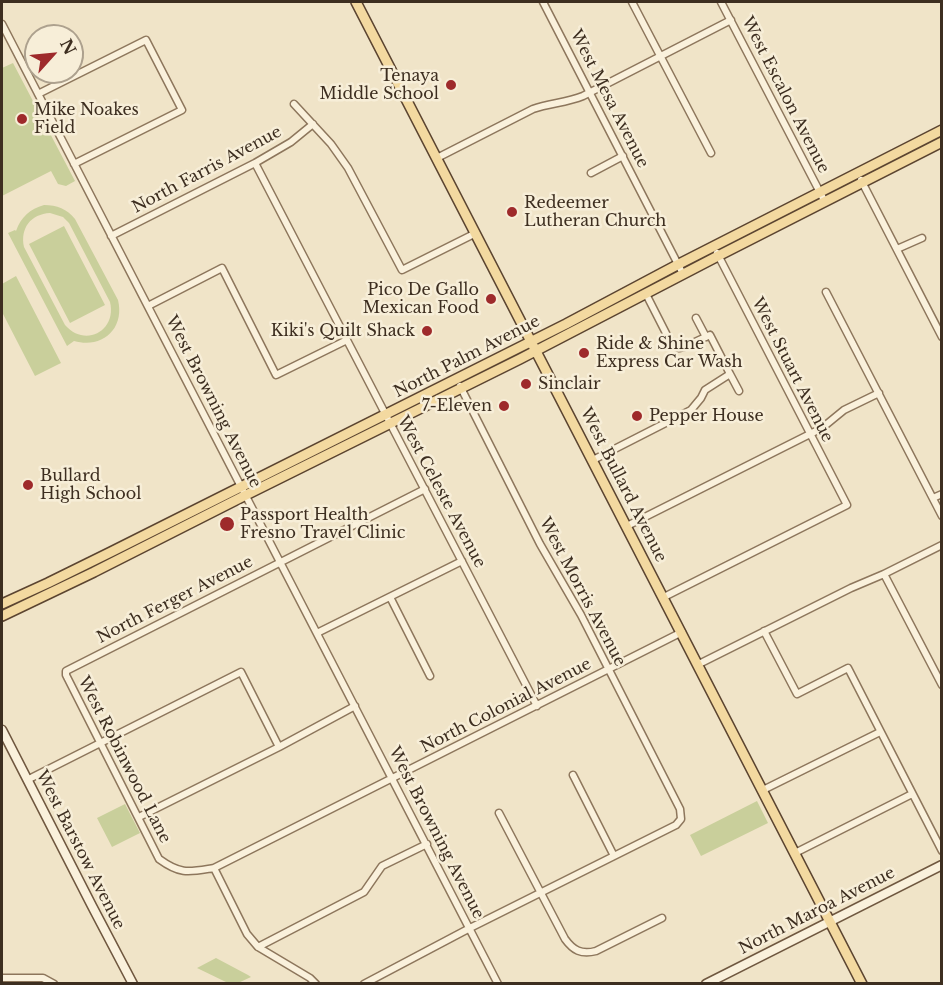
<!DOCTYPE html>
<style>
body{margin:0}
#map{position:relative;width:943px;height:985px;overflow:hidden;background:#f0e4c8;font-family:"Libre Baskerville",serif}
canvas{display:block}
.frame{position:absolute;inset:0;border:3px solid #3d2e20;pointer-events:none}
.north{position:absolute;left:24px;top:24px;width:60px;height:60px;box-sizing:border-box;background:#f7eed8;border:2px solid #ada18e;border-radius:50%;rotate:63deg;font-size:16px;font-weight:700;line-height:24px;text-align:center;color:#3d2e20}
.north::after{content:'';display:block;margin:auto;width:21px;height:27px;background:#9e2a2b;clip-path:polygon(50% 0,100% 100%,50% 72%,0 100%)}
</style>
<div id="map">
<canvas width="943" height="985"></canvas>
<div class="frame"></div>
<div class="north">N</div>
</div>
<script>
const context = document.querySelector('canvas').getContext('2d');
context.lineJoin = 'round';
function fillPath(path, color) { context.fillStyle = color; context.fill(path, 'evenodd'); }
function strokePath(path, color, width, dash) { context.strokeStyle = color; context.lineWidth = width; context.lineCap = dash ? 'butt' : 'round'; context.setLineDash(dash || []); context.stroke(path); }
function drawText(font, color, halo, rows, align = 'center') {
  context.font = font + ' "Libre Baskerville",serif'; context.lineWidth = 5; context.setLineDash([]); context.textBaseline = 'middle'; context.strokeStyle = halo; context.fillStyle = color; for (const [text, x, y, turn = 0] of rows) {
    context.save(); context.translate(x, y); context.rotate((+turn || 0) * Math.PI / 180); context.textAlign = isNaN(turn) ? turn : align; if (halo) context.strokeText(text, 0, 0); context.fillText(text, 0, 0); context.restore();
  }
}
fillPath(new Path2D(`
 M13 63 75 181 66 186 58 184 51 171 2 196V68Z
 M44 205C57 205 67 209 75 219L118 300C125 329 102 349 74 341L67 346 8 233 15 230 16 231C21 217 30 209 44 205ZM50 213 63 217 69 223 110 302C117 331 85 348 65 325L24 247C20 228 31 214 50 213Z
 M64 226 105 305 70 323 29 244Z
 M16 276 61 363 35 376 2 312V284Z
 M757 801 768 823 701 856 690 835Z
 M125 804 140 833 112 847 97 818Z
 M216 958 248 975 251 977 238 983H228L197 968Z`), '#c9cf9b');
const street = new Path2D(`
 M543 2 683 274
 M632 2 711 153
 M721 2 825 202
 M2 24 498 984
 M38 94 146 40 182 110 74 164
 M294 104 331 144 348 168 402 270 476 233
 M437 158 533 109C550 103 566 103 583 96L731 20
 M255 163 537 706
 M591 173 623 156
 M861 180 942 337
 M111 236 255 163 291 142 313 124
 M897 249 922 238
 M826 292 942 516
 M148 306 222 268 276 375 347 340
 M696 318 706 337
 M730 374 739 391
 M593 460 691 410 701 398 705 390 730 374 710 335 684 347 679 348 672 345 646 294
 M425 489 66 671V675L159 859C181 875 189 872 214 868L682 632
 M933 498 942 494
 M627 526 822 428 844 410 879 393
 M884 574 942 685
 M390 597 430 676
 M664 597 847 505 717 253
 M764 631 797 694 848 668 942 851
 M317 633 462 561
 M699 664 851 588 884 574 942 545
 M573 775 614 856
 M27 780 241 672 279 747
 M763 790 880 732
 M499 813 565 939C573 950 581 955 596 951L662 918
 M139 817 279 747 355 706
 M795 853 912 794
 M214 868 247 934 258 947 310 978 316 984
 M258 947 364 892 382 866 427 844
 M2 978H43L54 984
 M364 984 470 928 676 825 681 819 680 809 581 615 540 544 460 386`);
const secondary = new Path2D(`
 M2 730 92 906 133 984
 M706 984 942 865`);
const primary = new Path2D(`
 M356 2 862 984
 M2 604 48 583 111 552 566 324 679 264 942 130
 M2 616 94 572 246 495 520 359 718 256 942 142`);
strokePath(street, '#8d765c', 9);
strokePath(secondary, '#6f573f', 11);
strokePath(primary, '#5b4430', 12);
strokePath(street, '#faf1dc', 6);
strokePath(secondary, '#faf1dc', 8);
strokePath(primary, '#f3d9a0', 9);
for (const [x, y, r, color] of [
 [451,85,6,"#9e2a2b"],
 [22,119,6,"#9e2a2b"],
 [512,212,6,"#9e2a2b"],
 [491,299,6,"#9e2a2b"],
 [427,331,6,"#9e2a2b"],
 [584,353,6,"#9e2a2b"],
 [526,384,6,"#9e2a2b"],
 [504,406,6,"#9e2a2b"],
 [637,416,6,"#9e2a2b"],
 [28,485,6,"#9e2a2b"],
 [227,524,8,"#9e2a2b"]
]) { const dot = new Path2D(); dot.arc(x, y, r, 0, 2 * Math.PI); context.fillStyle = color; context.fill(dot); strokePath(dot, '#f7eed8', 2); }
drawText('16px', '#3d2e20', '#f7eed8', [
 ["Tenaya",439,76,"right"],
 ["Middle School",439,94,"right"],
 ["Mike Noakes",34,110],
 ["Field",34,128],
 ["Redeemer",524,203],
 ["Lutheran Church",524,221],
 ["Pico De Gallo",479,290,"right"],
 ["Mexican Food",479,308,"right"],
 ["Kiki's Quilt Shack",415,331,"right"],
 ["Ride & Shine",596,344],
 ["Express Car Wash",596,362],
 ["Sinclair",538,384],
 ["7-Eleven",492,406,"right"],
 ["Pepper House",649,416],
 ["Bullard",40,476],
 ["High School",40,494],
 ["Passport Health",240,515],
 ["Fresno Travel Clinic",240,533]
], 'left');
drawText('16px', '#3d2e20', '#f7eed8', [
 ["West Escalon Avenue",785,95,63],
 ["West Mesa Avenue",609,99,63],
 ["North Farris Avenue",207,170,-28],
 ["North Palm Avenue",467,357,-27],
 ["West Stuart Avenue",792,370,63],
 ["West Browning Avenue",213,402,63],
 ["West Bullard Avenue",623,485,63],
 ["West Celeste Avenue",441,492,62],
 ["West Morris Avenue",582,592,62],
 ["North Ferger Avenue",175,600,-27],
 ["North Colonial Avenue",506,706,-27],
 ["West Robinwood Lane",124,760,63],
 ["West Browning Avenue",436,833,63],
 ["West Barstow Avenue",80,850,63],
 ["North Maroa Avenue",817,911,-27]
]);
</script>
